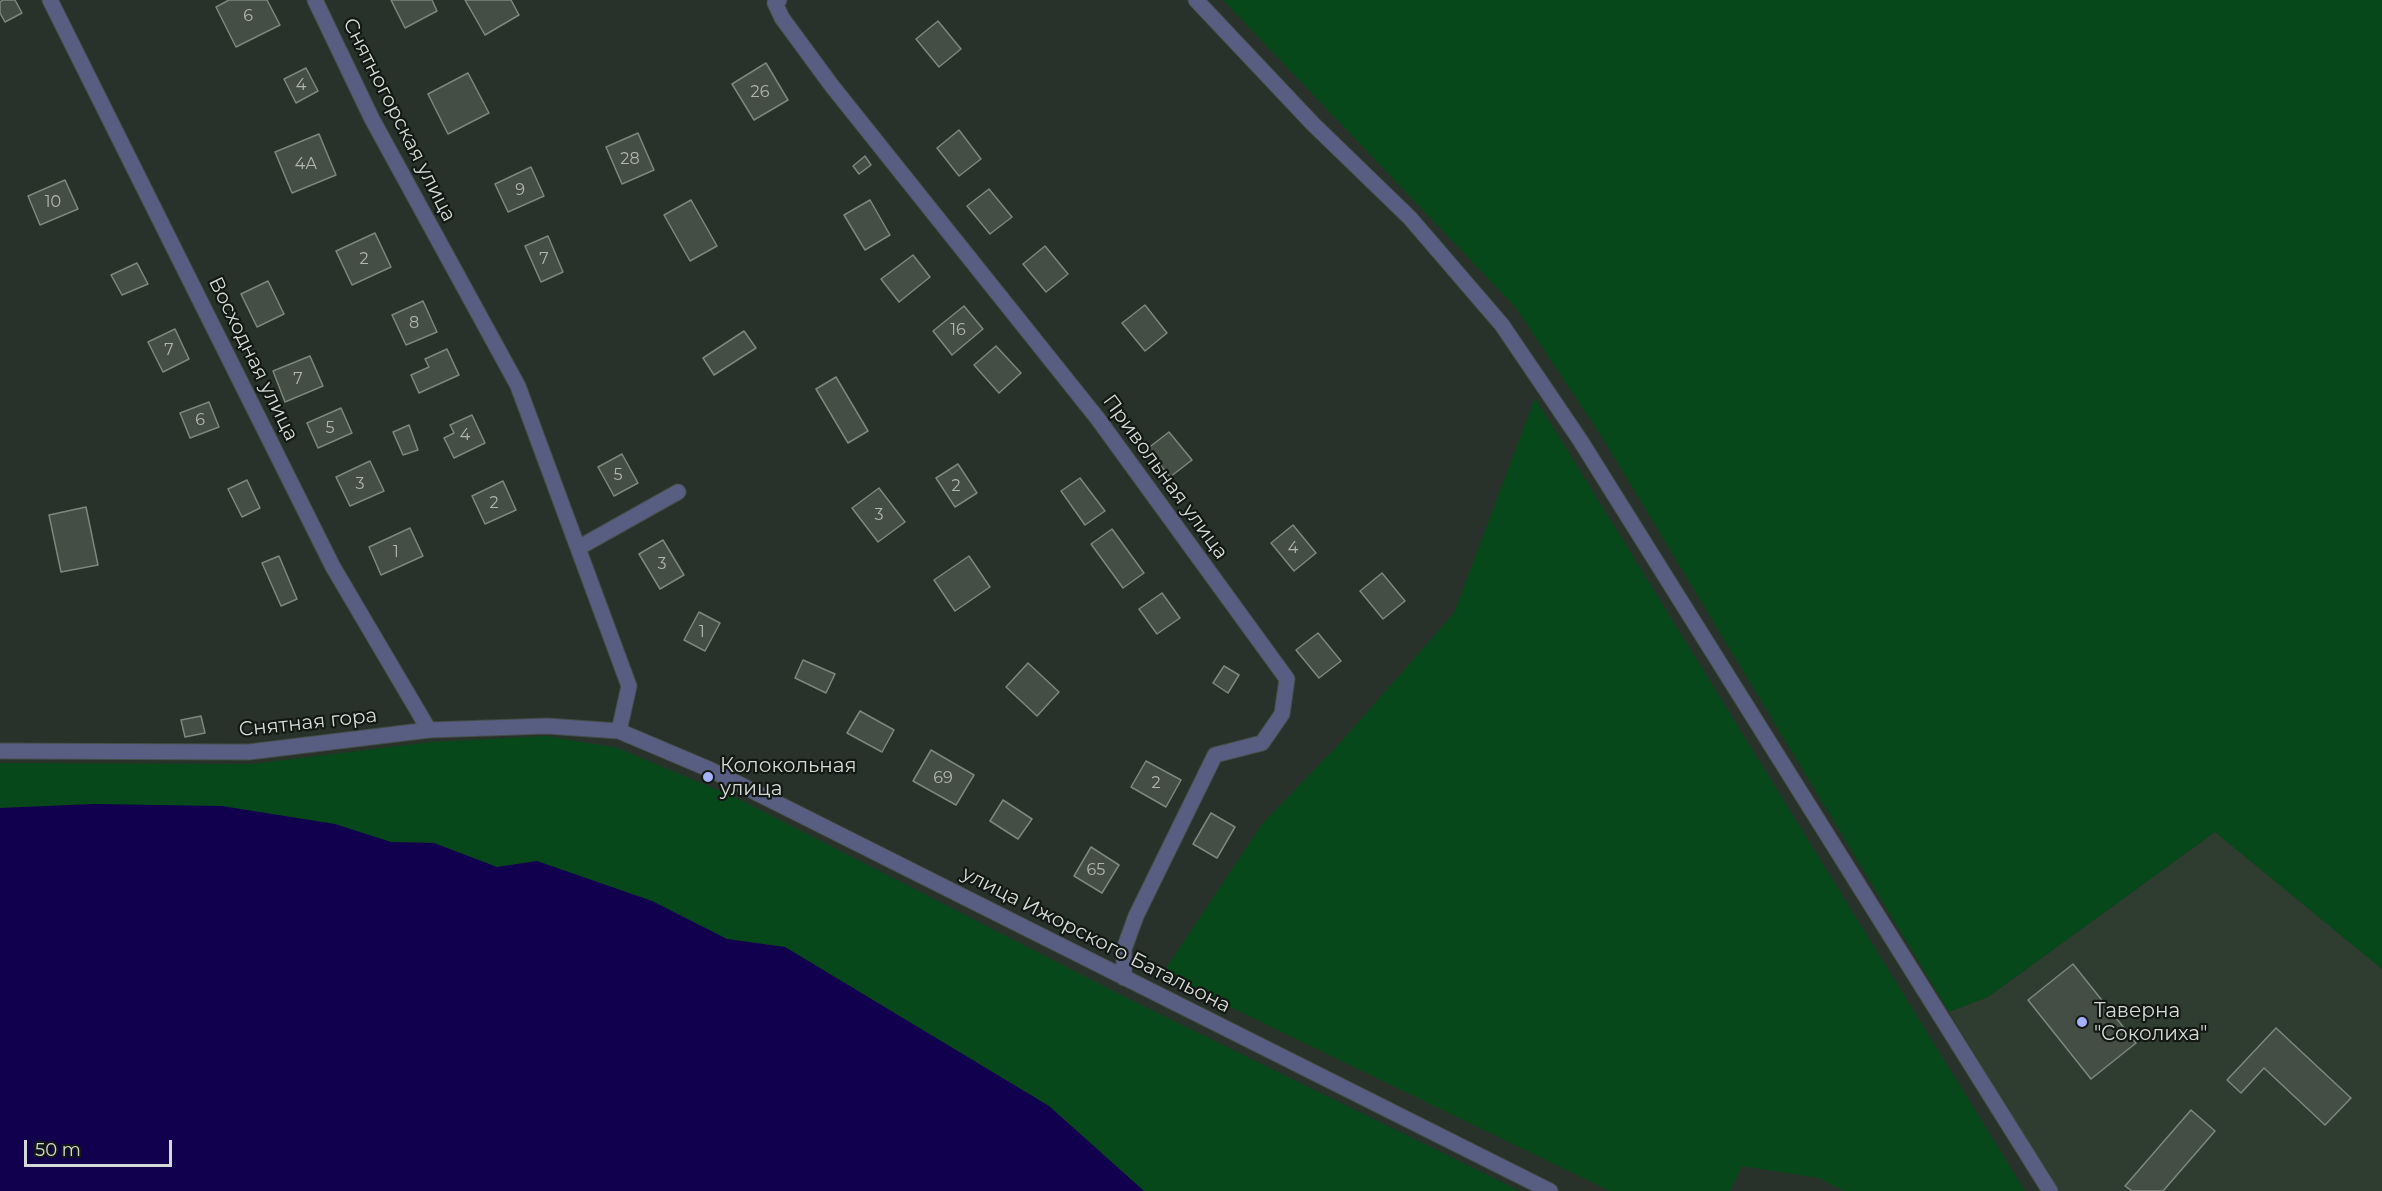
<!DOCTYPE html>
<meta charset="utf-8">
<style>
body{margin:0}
#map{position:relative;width:2382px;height:1191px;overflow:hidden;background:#29322a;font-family:Montserrat,sans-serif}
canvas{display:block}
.scale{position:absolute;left:24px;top:1140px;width:148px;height:27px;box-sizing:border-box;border:3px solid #d4dad5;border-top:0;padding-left:8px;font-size:18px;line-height:21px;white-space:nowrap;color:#d4dad5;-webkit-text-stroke:4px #141815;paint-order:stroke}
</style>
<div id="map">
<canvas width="2382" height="1191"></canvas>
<div class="scale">50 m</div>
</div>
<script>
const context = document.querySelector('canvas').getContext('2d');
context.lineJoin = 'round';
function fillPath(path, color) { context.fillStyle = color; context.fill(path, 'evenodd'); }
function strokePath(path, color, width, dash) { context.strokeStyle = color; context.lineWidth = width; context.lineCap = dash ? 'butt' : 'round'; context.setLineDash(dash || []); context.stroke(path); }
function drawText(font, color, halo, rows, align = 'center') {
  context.font = font + ' Montserrat,sans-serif'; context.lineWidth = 4.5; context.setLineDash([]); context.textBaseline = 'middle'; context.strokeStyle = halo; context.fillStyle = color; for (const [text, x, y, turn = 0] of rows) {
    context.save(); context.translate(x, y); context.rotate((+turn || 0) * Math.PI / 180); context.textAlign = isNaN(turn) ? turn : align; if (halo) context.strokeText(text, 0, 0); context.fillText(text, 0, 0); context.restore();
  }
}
fillPath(new Path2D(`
 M2215 832 2382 969V1191H2058L1949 1012 1988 997Z`), '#2f3d31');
fillPath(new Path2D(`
 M1223 0H2382V969L2215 832 1988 997 1949 1012 1600 434 1516 308Z
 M1535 398 2025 1191H1844L1819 1178 1742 1166 1730 1191H1610L1162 974 1262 824 1340 743 1454 613Z
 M547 736 618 748 739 799 1117 993 1520 1191H1144L1049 1106 785 947 727 939 652 901 537 861 497 867 434 843 391 842 335 824 94 804 0 808V763L252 764 432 742Z`), '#07481b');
fillPath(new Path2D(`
 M94 804 222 806 335 824 391 842 434 843 497 867 537 861 652 901 727 939 785 947 1049 1106 1144 1191H0V808Z`), '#10004d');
const building = new Path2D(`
 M3 0H15L22 13 5 22 0 13V2Z
 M229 0H267L280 25 236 47 216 7Z
 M391 0H432L437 11 405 28Z
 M465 0H511L519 15 485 35Z
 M938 21 961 49 939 67 916 39Z
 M766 63 788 100 754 120 732 84Z
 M306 68 318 91 296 103 284 79Z
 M468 73 489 113 448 134 428 94Z
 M959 130 981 159 959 176 937 148Z
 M638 133 654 170 622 184 606 147Z
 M319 134 336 175 292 193 275 152Z
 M865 156 871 165 859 174 853 166Z
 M531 167 544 196 508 212 495 184Z
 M65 180 78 209 40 225 28 196Z
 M989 189 1012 217 990 234 967 206Z
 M691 200 717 246 690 261 664 215Z
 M870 200 890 235 865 250 844 215Z
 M375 233 391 267 352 285 336 251Z
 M548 236 563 272 541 282 525 246Z
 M1045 246 1068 274 1046 292 1023 264Z
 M913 255 930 277 899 302 881 279Z
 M137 263 148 284 122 295 111 275Z
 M268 281 284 314 257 327 241 294Z
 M423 301 437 332 406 345 392 315Z
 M1145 305 1167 333 1145 351 1122 323Z
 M964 306 983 329 952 355 933 331Z
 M175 329 189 359 163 372 148 342Z
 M744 331 756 348 714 375 703 358Z
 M996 346 1021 373 999 393 974 365Z
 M447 349 459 375 419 393 411 375 429 367 425 359Z
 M310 356 323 386 285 402 273 371Z
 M836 377 868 431 848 443 816 389Z
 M209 402 219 427 190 438 180 413Z
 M341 408 352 433 318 448 307 423Z
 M472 415 485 443 454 458 444 438 454 433 450 425Z
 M409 425 418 450 403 455 393 432Z
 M1169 432 1192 460 1170 477 1147 449Z
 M622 454 638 483 614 496 598 467Z
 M370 461 384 491 350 506 336 477Z
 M958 464 977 493 955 507 936 478Z
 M1080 478 1105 511 1085 525 1061 491Z
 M247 480 260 508 242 517 228 489Z
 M503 481 516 510 485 524 472 496Z
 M879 488 905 522 878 542 852 508Z
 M86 507 98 565 61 572 49 515Z
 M1293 525 1316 553 1294 571 1271 543Z
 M410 528 423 556 381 575 369 547Z
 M1112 529 1144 573 1123 588 1091 544Z
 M663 540 684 575 660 589 639 554Z
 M279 556 297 599 281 606 262 563Z
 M969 556 990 587 955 611 934 580Z
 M1382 573 1405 601 1383 619 1360 591Z
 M1162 593 1180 618 1157 634 1139 609Z
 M699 612 720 623 705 651 684 640Z
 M1318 633 1341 661 1319 678 1296 650Z
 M803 660 835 674 826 693 795 678Z
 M1028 663 1059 692 1037 716 1006 687Z
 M1224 666 1239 675 1228 693 1213 683Z
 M860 711 894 730 882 752 847 733Z
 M201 716 205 733 185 737 181 720Z
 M931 750 974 775 956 805 913 781Z
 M1146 761 1181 780 1166 807 1131 787Z
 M1003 800 1032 819 1018 839 990 821Z
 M1211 813 1235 827 1217 858 1193 844Z
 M1091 847 1119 865 1102 893 1074 876Z
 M2073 964 2136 1043 2091 1079 2028 1000Z
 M2276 1028 2351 1098 2325 1125 2264 1068 2241 1093 2227 1080Z
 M2191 1110 2215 1131 2163 1191H2132L2125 1186Z`);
fillPath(building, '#444e45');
strokePath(building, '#7c877d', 1.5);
const minor = new Path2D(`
 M50 0 333 567 429 730
 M315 0 372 119 518 386 629 686 619 731
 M779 0 775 3 782 18 832 86 1098 419 1287 679 1282 714 1262 743 1215 755 1136 916 1124 949V978
 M578 548 678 492
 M0 751 249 752 429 730 547 726 619 731 711 770 1550 1191`);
const tertiary = new Path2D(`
 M1196 0 1313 124 1410 218 1502 325 1580 440 2050 1191`);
strokePath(minor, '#444d45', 17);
strokePath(tertiary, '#444d45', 17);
strokePath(minor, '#585e81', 15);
strokePath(tertiary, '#585e81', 15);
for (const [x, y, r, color] of [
 [708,777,6,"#a5b1fc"],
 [2082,1022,6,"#a5b1fc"]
]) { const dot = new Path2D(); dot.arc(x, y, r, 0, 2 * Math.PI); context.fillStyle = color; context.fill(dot); strokePath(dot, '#141815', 2); }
drawText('16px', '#b0b7b1', null, [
 ["6",248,16],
 ["4",301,85],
 ["26",760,92],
 ["28",630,159],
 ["4А",306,164],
 ["9",520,190],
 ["10",53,202],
 ["2",364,259],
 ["7",544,259],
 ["8",414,323],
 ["16",958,330],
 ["7",169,350],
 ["7",298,379],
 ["6",200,420],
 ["5",330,428],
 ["4",465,435],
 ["5",618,475],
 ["3",360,484],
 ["2",956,486],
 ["2",494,503],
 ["3",879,515],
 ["4",1293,548],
 ["1",396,552],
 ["3",662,564],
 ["1",702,632],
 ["69",943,778],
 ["2",1156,783],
 ["65",1096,870]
]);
drawText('20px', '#d4dad5', '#141815', [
 ["Снятногорская улица",399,120,63],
 ["Восходная улица",253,359,64],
 ["Привольная улица",1165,477,54],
 ["Снятная гора",308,723,-6],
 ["улица Ижорского Батальона",1096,940,27]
]);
drawText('20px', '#d4dad5', '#141815', [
 ["Колокольная",720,766],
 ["улица",720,789],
 ["Таверна",2094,1011],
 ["\"Соколиха\"",2094,1034]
], 'left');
</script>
